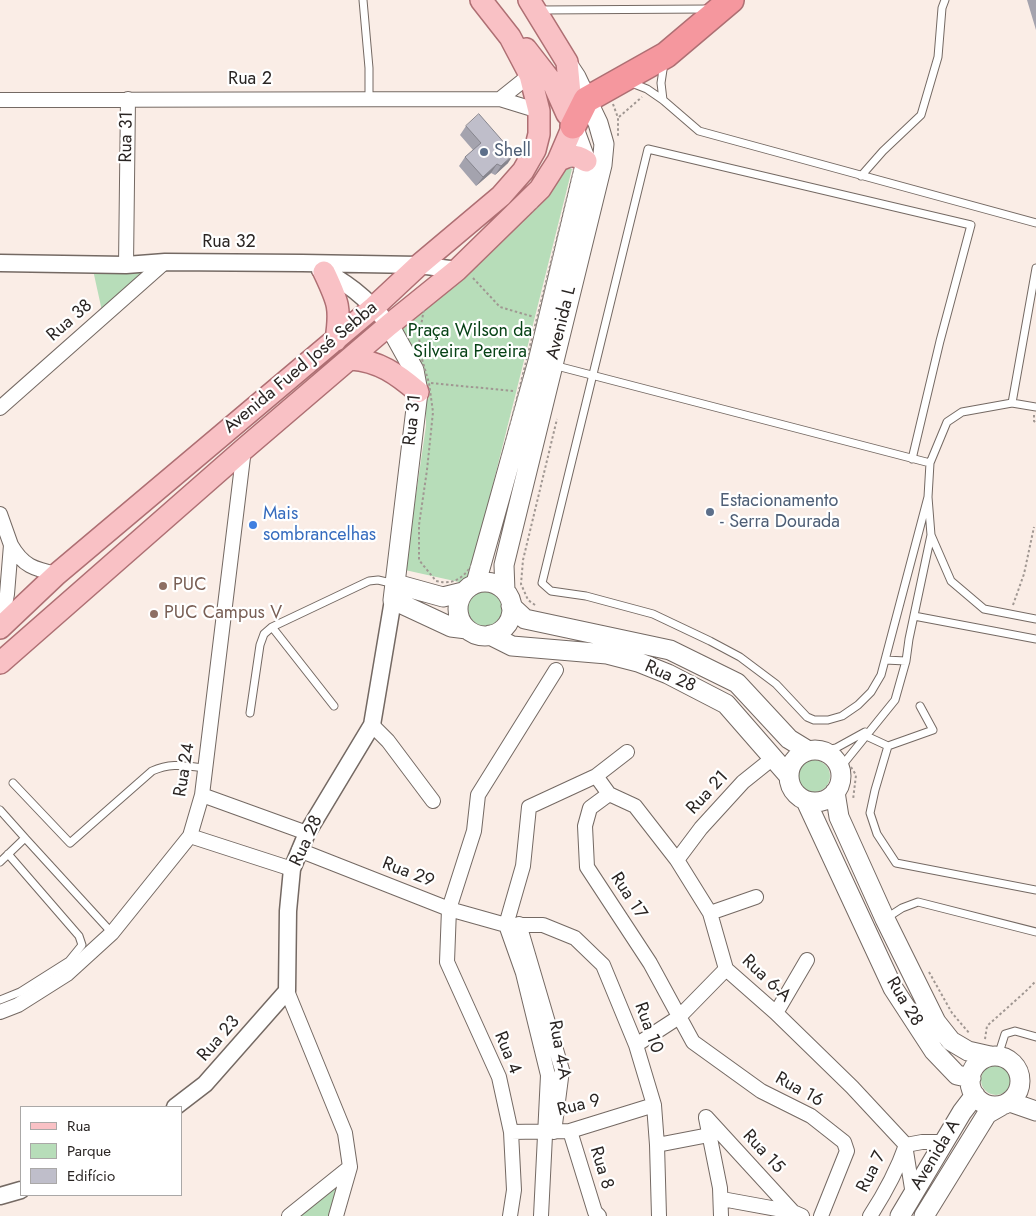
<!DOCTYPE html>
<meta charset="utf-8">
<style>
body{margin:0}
#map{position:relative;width:1036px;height:1216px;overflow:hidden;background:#faede6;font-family:Jost,sans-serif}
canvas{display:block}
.legend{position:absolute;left:20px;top:1106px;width:162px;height:90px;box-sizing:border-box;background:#fff;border:1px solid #aaa8a7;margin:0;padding:6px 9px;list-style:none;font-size:15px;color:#2a2523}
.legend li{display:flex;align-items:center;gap:10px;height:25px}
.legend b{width:25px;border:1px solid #aaa8a7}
</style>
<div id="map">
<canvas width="1036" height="1216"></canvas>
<ul class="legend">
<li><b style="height:6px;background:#f9c1c5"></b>Rua</li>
<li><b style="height:14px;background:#b7ddb9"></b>Parque</li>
<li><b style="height:14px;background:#bfbeca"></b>Edifício</li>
</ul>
</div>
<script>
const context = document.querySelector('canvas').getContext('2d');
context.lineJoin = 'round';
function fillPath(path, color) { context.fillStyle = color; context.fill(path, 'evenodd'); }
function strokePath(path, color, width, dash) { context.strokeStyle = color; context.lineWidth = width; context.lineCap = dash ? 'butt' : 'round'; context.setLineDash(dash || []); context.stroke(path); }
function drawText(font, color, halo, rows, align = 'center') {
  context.font = font + ' Jost,sans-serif'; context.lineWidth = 4.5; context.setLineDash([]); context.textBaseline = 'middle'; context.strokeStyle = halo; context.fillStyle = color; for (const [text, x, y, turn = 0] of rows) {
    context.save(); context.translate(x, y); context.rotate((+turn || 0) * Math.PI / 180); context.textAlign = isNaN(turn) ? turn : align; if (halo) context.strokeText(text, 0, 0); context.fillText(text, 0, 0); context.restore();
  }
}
fillPath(new Path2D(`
 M566 167 572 169 468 584 405 570 426 426V400L398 327 430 302 536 209Z
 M93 270 146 271 102 311Z
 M468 609a17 17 0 1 1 34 0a17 17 0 1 1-34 0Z
 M798 776a16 16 0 1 1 32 0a16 16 0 1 1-32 0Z
 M981 1080a15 15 0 1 1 30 0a15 15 0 1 1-30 0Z
 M350 1167 336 1216H289Z`), '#b7ddb9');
const service = new Path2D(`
 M363 0 369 68V98
 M540 10 709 9
 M629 82 647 89 663 100 699 131 1036 223
 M663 100 661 83 664 63
 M861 176 883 151 921 115 938 57 942 8 945 0
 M553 365 930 463
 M1012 403 1036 268
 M1036 407 1012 403 962 412 947 422 930 463 928 497 931 535 951 581 984 609 1036 619
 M912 459 940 341 971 225 648 149 542 583 551 591 586 596 653 614 710 641 740 657 776 684 807 717 814 720H828L842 716 858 705 871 692 881 675 928 497
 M914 616 1036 639
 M272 627 334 706
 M885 660 906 661
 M250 713 260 645 264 634 272 627 369 581 378 580 395 584
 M862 734 888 746 933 730 920 706
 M888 746 875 790 870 813 877 834 896 863 1036 890
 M823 751 836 748 865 732
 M840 768 895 700 906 661 909 639 931 535
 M13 783 70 843 152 771C172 762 185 766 205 768
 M0 810 25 838
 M0 862 25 838 112 933
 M885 919 902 908 918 902 1036 932
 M0 1000 20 992 69 961 82 945 79 936 8 854
 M998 1056 1005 1034 1015 1031 1036 1037`);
const minor = new Path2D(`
 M500 99 539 111
 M0 100 500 99 530 75
 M126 265 128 99
 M0 408 165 262
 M0 514 11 545 7 594 1 626
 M11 545C23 566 34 569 57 574
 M372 725 388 741 433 801
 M596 776 609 794 635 806 677 860 710 913 726 969 776 1013 852 1087 906 1145
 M609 794 590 808 585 826 587 867 650 963 693 1042 761 1091 811 1116 844 1142 847 1151 821 1216
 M202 795 307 833
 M190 836 292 869
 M299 850 449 909 506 925H543L575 938 603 965 636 1045 654 1105 657 1145 659 1216
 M677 860 701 828 743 782 773 758
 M710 913 756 897
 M519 924 562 1070 554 1132
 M506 925 523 973 548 1075 541 1216
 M506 925 523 866 529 807 596 776 627 752
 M287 991 345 1133 350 1167 336 1216
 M0 1012 18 1005 67 974 112 933 190 836 202 795 244 449
 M776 1013 807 960
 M636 1045 679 1017 726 969
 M706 1117 793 1212
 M706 1118 720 1188 721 1216
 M570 1131 595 1212 599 1216
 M511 1132 570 1131 654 1105
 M657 1145 709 1135
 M906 1145 922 1142H944
 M906 1151 913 1195
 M722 1199 793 1212 802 1216
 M289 1216 350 1167
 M510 1216 514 1190 511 1132 499 1077 447 962 449 909 474 831 478 795 556 670
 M870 1216C885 1193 897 1171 906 1145`);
const tertiary = new Path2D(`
 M0 263 126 265 165 262 302 263 419 265 457 270
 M320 270C348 281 371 303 389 325
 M175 1107 205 1084 287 991 288 911 292 869 307 833 372 725 393 600
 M0 1196 21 1190`);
const secondary = new Path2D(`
 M389 325 414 370 418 392 393 600 451 627 467 629
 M458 609a27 27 0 1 1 54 0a27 27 0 1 1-54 0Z
 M476 583 538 361 586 161 573 126
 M396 584 443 597 463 592
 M505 591 504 565 602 165 604 144 598 123 576 77 568 65
 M511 606 525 619 670 650 737 683 789 739 807 750
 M490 635 512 646 607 654 638 662 668 674 726 704 788 775
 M789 776a26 26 0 1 1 52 0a26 26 0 1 1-52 0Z
 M835 792 839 817 885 919 936 1022 951 1041 968 1051 990 1056
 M806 801 893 988 934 1051 957 1075 971 1078
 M970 1081a25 25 0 1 1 50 0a25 25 0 1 1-50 0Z
 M1010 1102 1036 1111
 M900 1216 962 1112 975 1095
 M924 1216 987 1114 1001 1106`);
const primary = new Path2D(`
 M526 49 554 85 567 114
 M558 161C569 155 574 154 586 161
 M324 272C338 302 341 307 336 340
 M351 359C379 361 397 374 418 392
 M0 628 57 574 374 307 419 265 501 196 523 171 535 150 539 134V111L530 75 510 37 481 0
 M0 663 244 449 389 325 457 270 540 189 558 161 573 126 567 62 529 0`);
const motorway = new Path2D(`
 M573 126 586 100 666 55 731 0`);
strokePath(service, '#746963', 9);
strokePath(minor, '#746963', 16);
strokePath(tertiary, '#746963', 19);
strokePath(secondary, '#746963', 21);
strokePath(primary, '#ae6f73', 24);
strokePath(motorway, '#ae6f73', 28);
strokePath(new Path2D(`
 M613 104 618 118V136
 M619 117 642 97
 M565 165 573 167 574 170 477 558C465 575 458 586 436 581L419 560V525L427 470 433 412 429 383 421 356 419 337 425 303 536 207Z
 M473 278 500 307 534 317
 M431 383 513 391
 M1034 415V421L1036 423
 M535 605 528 600 521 584 523 560 557 419
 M1013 605 1024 574 1034 527
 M851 767 856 775 853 800
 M929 972 952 1013 970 1034
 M985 1039 987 1026 1025 992 1036 981`), '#a09792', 2, [2.5, 2.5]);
strokePath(service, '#fff', 7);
strokePath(minor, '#fff', 14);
strokePath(tertiary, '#fff', 16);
strokePath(secondary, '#fff', 19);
strokePath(primary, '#f9c1c5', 21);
strokePath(motorway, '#f5979e', 25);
fillPath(new Path2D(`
 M1027 0H1036V30Z
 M466 126 508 163 495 175 491 173 476 186 459 166 465 157 473 150 460 135Z`), '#a4a3ae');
fillPath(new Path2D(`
 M514 154 508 163 495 175 501 166Z
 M497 164 491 173 476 186 483 177Z`), '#86858d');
const building = new Path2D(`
 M479 114 514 154 501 166 497 164 483 177 465 157 481 143 466 126Z`);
fillPath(building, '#bfbeca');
strokePath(building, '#86858d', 1);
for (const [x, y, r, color] of [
 [484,152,5,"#5c6f8a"],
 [710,512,5,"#5c6f8a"],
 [253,525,5,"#3f7fe0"],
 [163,586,5,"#8d6e63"],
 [154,614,5,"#8d6e63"]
]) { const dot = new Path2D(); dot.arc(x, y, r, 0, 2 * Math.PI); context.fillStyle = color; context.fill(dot); strokePath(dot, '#fff', 2); }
drawText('18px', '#2a2523', '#fff', [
 ["Rua 2",250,80],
 ["Rua 31",127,137,-89],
 ["Rua 32",229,243],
 ["Rua 38",70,321,-41],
 ["Avenida L",562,323,-76],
 ["Avenida Fued José Sebba",301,368,-40],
 ["Rua 31",413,420,-84],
 ["Rua 28",670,677,24],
 ["Rua 24",185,770,-81],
 ["Rua 21",708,793,-47],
 ["Rua 28",307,841,-65],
 ["Rua 29",408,873,21],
 ["Rua 17",628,896,57],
 ["Rua 6-A",766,979,43],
 ["Rua 28",904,1002,59],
 ["Rua 10",648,1028,70],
 ["Rua 23",219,1039,-49],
 ["Rua 4-A",559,1050,80],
 ["Rua 4",507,1053,68],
 ["Rua 16",799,1090,29],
 ["Rua 9",579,1106,-14],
 ["Rua 15",763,1152,47],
 ["Avenida A",936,1155,-59],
 ["Rua 8",601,1168,73],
 ["Rua 7",872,1172,-63]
]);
drawText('18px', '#4e5e75', '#fff', [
 ["Shell",494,152],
 ["Estacionamento",720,502],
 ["- Serra Dourada",720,523]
], 'left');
drawText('18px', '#074216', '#fff', [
 ["Praça Wilson da",470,332],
 ["Silveira Pereira",470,353]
]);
drawText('18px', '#366cbe', '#fff', [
 ["Mais",263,515],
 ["sombrancelhas",263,536]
], 'left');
drawText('18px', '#785e54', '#fff', [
 ["PUC",173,586],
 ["PUC Campus V",164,614]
], 'left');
</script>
